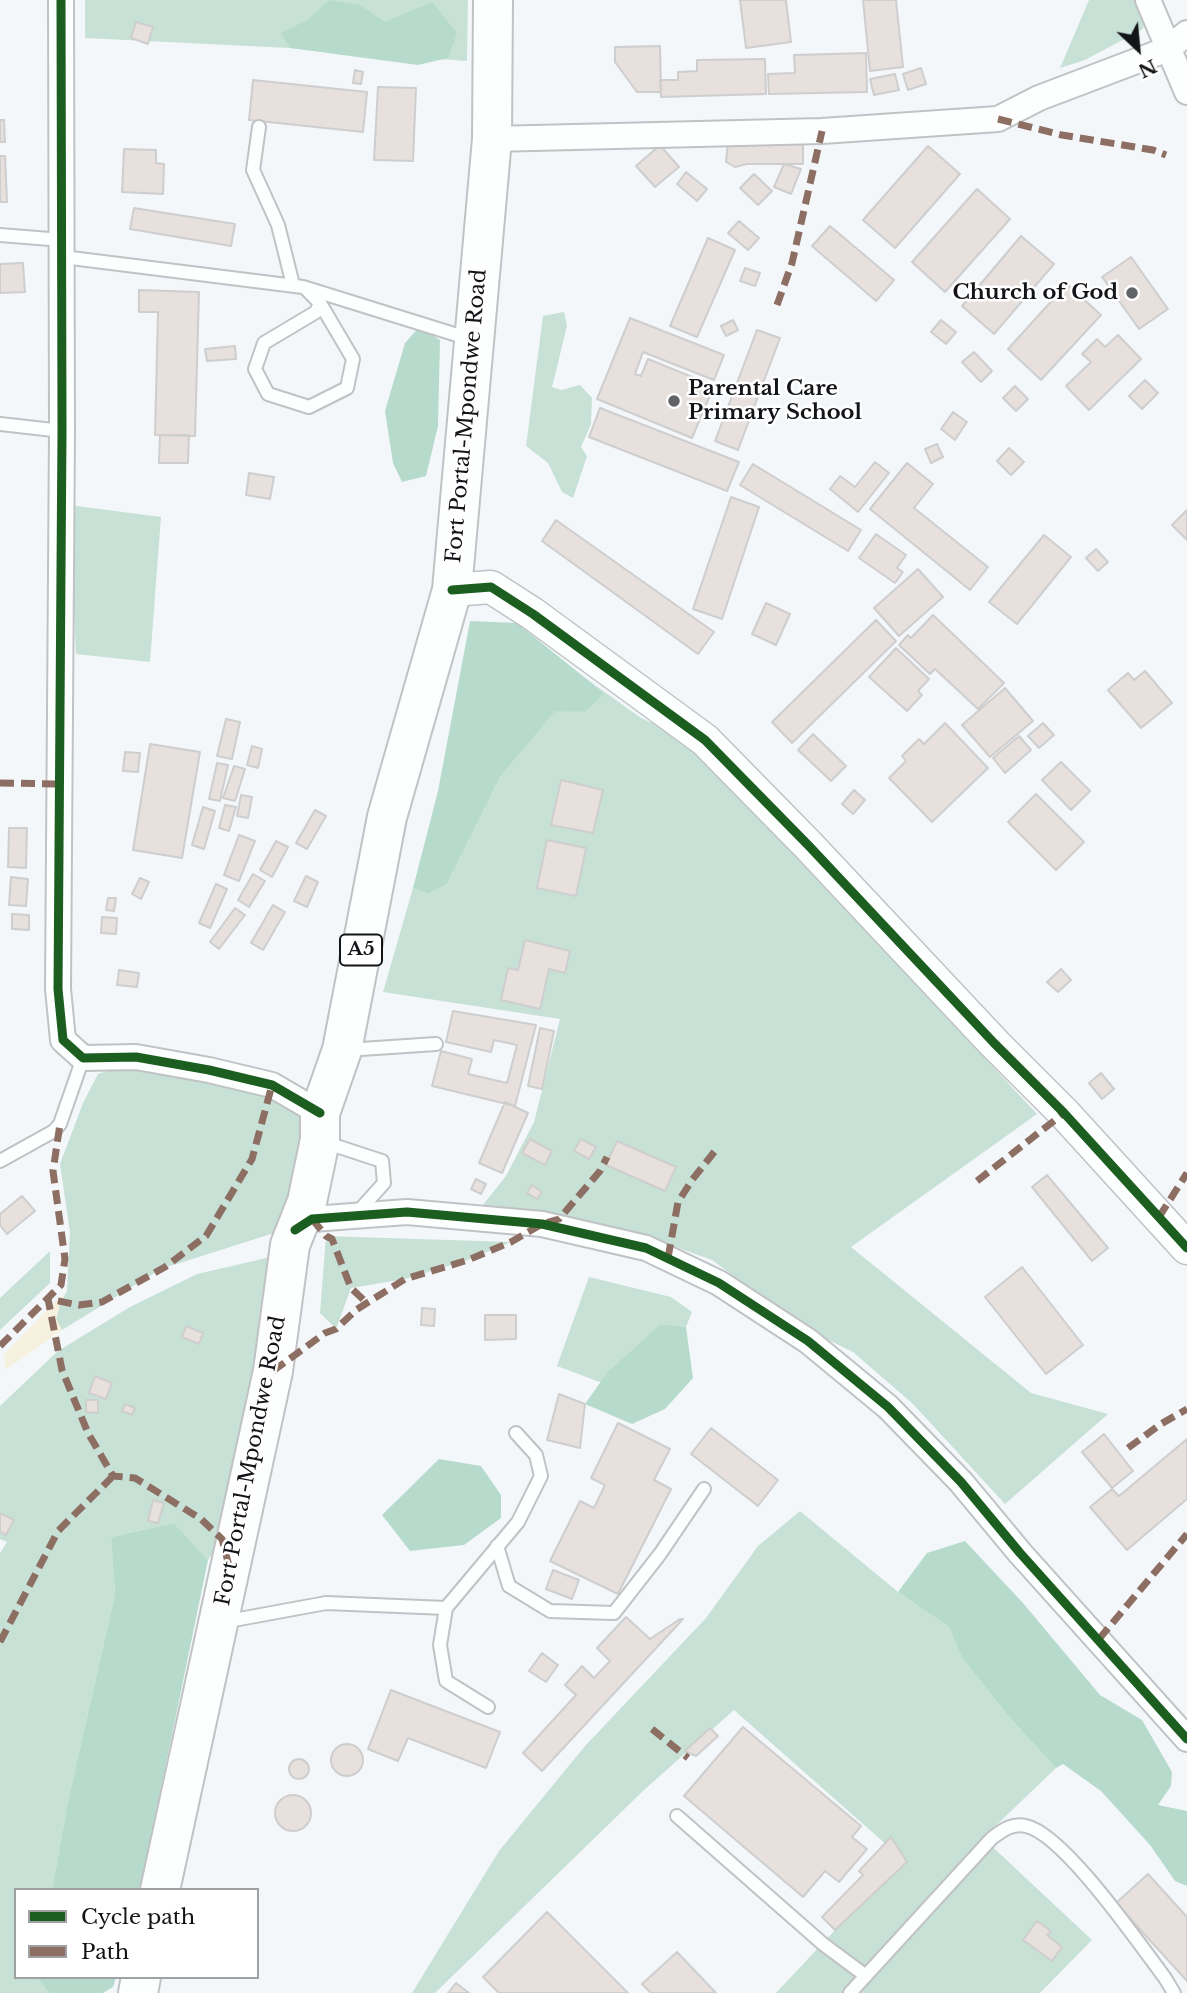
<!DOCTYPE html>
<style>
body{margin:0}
#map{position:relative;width:1187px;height:1993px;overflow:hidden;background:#f4f7fa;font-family:"Libre Baskerville",serif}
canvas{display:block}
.legend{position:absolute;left:14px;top:1888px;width:245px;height:91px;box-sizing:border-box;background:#fff;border:2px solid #a0a1a2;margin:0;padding:9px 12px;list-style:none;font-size:21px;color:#121417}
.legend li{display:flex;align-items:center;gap:14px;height:35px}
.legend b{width:35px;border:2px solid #a0a1a2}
.north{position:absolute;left:1103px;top:14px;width:70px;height:70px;-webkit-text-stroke:5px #fff;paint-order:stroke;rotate:154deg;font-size:19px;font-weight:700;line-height:28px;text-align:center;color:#121417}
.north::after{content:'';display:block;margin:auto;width:24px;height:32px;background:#121417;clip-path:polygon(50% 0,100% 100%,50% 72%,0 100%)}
</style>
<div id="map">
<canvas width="1187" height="1993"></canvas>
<ul class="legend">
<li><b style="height:9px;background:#1b5e20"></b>Cycle path</li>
<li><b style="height:9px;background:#8d6e63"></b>Path</li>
</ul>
<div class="north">N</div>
</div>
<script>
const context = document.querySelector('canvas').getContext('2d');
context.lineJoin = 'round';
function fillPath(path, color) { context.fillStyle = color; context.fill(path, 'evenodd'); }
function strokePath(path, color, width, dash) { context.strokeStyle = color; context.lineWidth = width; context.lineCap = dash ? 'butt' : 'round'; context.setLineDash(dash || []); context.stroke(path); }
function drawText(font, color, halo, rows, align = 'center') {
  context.font = font + ' "Libre Baskerville",serif'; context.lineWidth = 5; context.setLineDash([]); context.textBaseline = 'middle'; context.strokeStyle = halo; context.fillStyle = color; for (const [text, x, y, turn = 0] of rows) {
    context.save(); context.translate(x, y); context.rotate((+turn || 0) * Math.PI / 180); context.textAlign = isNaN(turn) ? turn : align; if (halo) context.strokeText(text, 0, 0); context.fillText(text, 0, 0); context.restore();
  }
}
fillPath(new Path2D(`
 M85 0H468L467 61 290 48 85 38Z
 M1089 0H1149L1143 29 1085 60 1060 68Z
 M564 312 567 326 552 387 561 390 580 385 592 398 591 424 581 447 587 456 573 498 562 492 548 463 526 446 543 316Z
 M69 505 161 517 150 662 76 654Z
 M581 675 641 718 677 734 782 841 1037 1114 851 1247 1031 1393 1108 1414 1005 1504 913 1404 853 1352 804 1328 712 1260 637 1233 482 1206 506 1176 534 1122 560 1019 383 992 413 888 428 894 447 884 500 777 555 710 585 712 605 694Z
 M146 1059 305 1096 293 1227 161 1269 62 1330 56 1319 60 1303 67 1291 70 1232 60 1164 83 1103 98 1074Z
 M326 1236 511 1242 468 1260 405 1279 351 1288 336 1329 320 1313Z
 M50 1251V1283L0 1330V1298Z
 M284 1254 222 1539 208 1560 174 1523 111 1537 115 1594 68 1801 52 1890H16V1977H36L49 1993H0V1553L7 1542 0 1539V1406L58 1351 130 1307 197 1274Z
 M589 1277 671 1297 692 1312 686 1327 661 1324 605 1384 557 1366Z
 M800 1511 898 1592 949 1627 962 1658 1009 1717 1056 1768 983 1838 1092 1940 1040 1993H776L835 1930 906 1862 734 1710 644 1790 435 1993H412L499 1851 585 1746 706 1618 758 1546Z`), '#c7e1d6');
fillPath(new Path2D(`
 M329 0 360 5 385 22 432 2 457 33 448 58 418 65 290 48 281 33 309 19Z
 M419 327 440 340 438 426 426 476 402 482 393 463 385 411 405 343Z
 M470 621 517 623 605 694 585 712 555 711 500 777 447 884 428 894 413 888 438 791Z
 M661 1324 686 1327 693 1378 665 1409 632 1424 585 1404 607 1373Z
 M439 1459 481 1466 501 1495V1518L464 1545 410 1551 382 1515Z
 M174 1523 208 1560 140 1890H52L68 1801 115 1594 111 1537Z
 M965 1541 1023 1603 1100 1695 1142 1720 1172 1772 1171 1786 1158 1805 1187 1811V1886L1175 1881 1150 1845 1101 1791 1063 1764 1056 1768 1009 1717 962 1658 949 1627 898 1592 927 1553Z
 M36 1977H116L113 1987 103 1993H49Z`), '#b6dbcc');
fillPath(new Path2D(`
 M66 1291 60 1303 56 1319 62 1330 5 1370 4 1354Z`), '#f5f1de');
const building = new Path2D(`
 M740 0H786L791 42 746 48Z
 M863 0H896L903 67 870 71Z
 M136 22 153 27 148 44 131 38Z
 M660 46 661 92H637L615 62V47Z
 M866 53 867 92 769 94 768 74 795 73 794 55Z
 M765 59 766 94 661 97 660 80H678V72L697 71V60Z
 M921 68 926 84 908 90 903 74Z
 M355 70 363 72 361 84 353 83Z
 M895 74 899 90 874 95 870 79Z
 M253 80 367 92 363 132 249 120Z
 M378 87 416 88 413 161 374 160Z
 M0 120H4L5 142H0Z
 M728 141H803V164H747L735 167 726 162Z
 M660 145 679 167 655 187 636 166Z
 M928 146 960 174 895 248 863 220Z
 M124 149 156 150V163L164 164 163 194 122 192Z
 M0 156H5L7 202H0Z
 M784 164 801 169 791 194 774 187Z
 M686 172 707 189 697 201 677 184Z
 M754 174 772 191 758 205 740 188Z
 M977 189 1010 219 945 292 912 262Z
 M134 208 235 224 231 246 130 229Z
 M739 221 759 238 748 250 728 233Z
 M830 226 894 280 876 301 812 246Z
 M1021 236 1054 264 994 334 962 306Z
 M708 238 735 250 697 337 670 326Z
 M1131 257 1168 309 1139 329 1102 277Z
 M23 263 25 292 0 293V264Z
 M745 268 760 273 755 286 740 281Z
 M1067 284 1101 315 1041 380 1008 349Z
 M139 290 199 292 195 436 155 435 158 312H139Z
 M630 318 724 355 714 380 643 352 635 374 641 376 648 359 714 386 692 438 597 399Z
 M733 320 738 330 726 336 721 326Z
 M941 320 956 332 946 344 931 332Z
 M757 330 780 338 738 450 715 441Z
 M1118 335 1141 359 1089 410 1066 386 1091 362 1082 354 1097 339 1105 347Z
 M235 346 236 359 207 361 205 349Z
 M974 352 992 371 981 382 962 362Z
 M1145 380 1158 393 1142 409 1129 396Z
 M1015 386 1028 399 1016 411 1003 398Z
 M600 408 739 462 727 491 589 437Z
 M953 412 967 422 955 440 941 429Z
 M160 435H189L188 463H159Z
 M937 444 943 457 931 463 925 449Z
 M1009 448 1024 462 1011 475 997 461Z
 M875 462 889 473 858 512 830 489 840 476 855 487Z
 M907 463 933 484 914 508 988 567 970 590 870 509Z
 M753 464 861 530 848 551 740 485Z
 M249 473 274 477 270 499 246 495Z
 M731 497 759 507 722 619 693 609Z
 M1187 510V540L1172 525Z
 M556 520 714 632 698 654 542 541Z
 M876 534 906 555 897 568 903 572 895 583 859 558Z
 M1044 535 1071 557 1017 624 989 602Z
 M1096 549 1108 562 1098 571 1086 558Z
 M918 569 943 597 899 636 874 608Z
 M766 603 790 614 776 645 752 634Z
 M933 615 1004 683 978 709 935 669 930 674 899 645 908 635 911 638Z
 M876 620 896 641 792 743 772 722Z
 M896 648 929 679 918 691 922 695 907 711 869 677Z
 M1145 671 1172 703 1141 728 1108 690 1128 673 1134 680Z
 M1005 688 1033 721 990 757 962 725Z
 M226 719 240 722 232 759 217 756Z
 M945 723 988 768 932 822 889 778 906 761 902 756 919 739 924 744Z
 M1043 723 1054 735 1039 748 1028 736Z
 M813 734 846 766 831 781 798 750Z
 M1019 736 1031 750 1005 773 993 758Z
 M150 744 200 752 182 858 133 850Z
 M252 746 262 749 258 768 247 765Z
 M125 752 140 753 138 772 123 771Z
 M1061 762 1090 791 1071 810 1042 780Z
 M217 763 228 765 220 801 209 799Z
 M234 766 245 769 235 801 223 798Z
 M561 780 603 790 593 833 551 825Z
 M854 790 865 800 853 814 842 804Z
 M1036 794 1084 842 1056 870 1008 822Z
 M241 795 252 797 248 818 237 816Z
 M225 805 236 807 229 831 219 828Z
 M203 807 215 811 204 849 192 845Z
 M315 810 326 816 307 849 296 843Z
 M9 828H27L26 868 8 867Z
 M239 835 255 841 239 881 224 875Z
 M547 840 586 848 576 896 537 888Z
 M276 841 288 847 272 877 260 870Z
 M253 874 265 881 249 907 238 900Z
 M306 876 318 882 307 907 294 901Z
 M11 877 28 879 26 906 9 905Z
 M140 878 149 882 141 899 132 894Z
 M216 884 227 889 210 928 199 923Z
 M108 898H116L114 911 106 910Z
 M273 905 285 912 263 950 251 943Z
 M235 908 245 915 219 949 210 942Z
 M12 914 29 915V930L12 929Z
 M102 917 117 918 116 934 101 933Z
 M525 940 570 951 565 973 549 969 540 1009 501 1000 508 968 518 970Z
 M1061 969 1071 980 1058 992 1047 982Z
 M119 970 139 973 137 987 117 985Z
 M453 1011 536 1025 515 1106 432 1086 441 1051 472 1059 468 1074 507 1083 517 1045 494 1040 491 1052 446 1042Z
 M540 1028 554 1031 542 1089 528 1086Z
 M1101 1073 1114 1089 1102 1099 1089 1083Z
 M505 1102 528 1113 502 1173 479 1163Z
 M530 1139 552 1151 545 1165 522 1153Z
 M581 1139 596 1147 589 1159 574 1151Z
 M617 1141 676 1167 665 1191 606 1165Z
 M1047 1175 1108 1248 1092 1261 1032 1187Z
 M476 1179 486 1184 481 1194 471 1189Z
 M532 1185 542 1192 537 1199 527 1193Z
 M22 1196 35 1211 7 1234 0 1225V1214Z
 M1022 1267 1083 1345 1046 1374 985 1297Z
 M422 1308 435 1309 434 1326 421 1325Z
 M485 1315H516V1339L485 1340Z
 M186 1326 203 1333 199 1344 182 1337Z
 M95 1376 112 1383 106 1399 89 1393Z
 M559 1394 585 1404 580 1448 547 1440Z
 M86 1400H98V1413L86 1412Z
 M125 1404 135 1408 132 1415 122 1411Z
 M618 1423 670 1449 654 1480 671 1489 618 1594 550 1561 580 1501 594 1508 605 1485 591 1478Z
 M711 1428 778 1480 758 1506 691 1454Z
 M1104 1434 1133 1471 1112 1488 1082 1452Z
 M1187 1439V1499L1127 1550 1090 1507 1112 1489 1119 1496Z
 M153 1500 164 1503 158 1523 148 1521Z
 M0 1513 14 1520 6 1535 0 1532Z
 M553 1570 579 1580 572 1599 546 1589Z
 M626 1617 650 1639 680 1619H683L542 1771 523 1753 576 1695 565 1685 582 1666 594 1678 610 1661 597 1648Z
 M542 1653 558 1665 546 1682 529 1671Z
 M391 1690 500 1732 486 1768 408 1738 398 1761 368 1749Z
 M743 1727 861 1826 852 1837 867 1849 839 1882 825 1871 803 1897 684 1796Z
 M710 1728 718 1736 696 1756 685 1751Z
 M331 1760a16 16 0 1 1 32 0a16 16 0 1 1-32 0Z
 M289 1769a10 10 0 1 1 20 0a10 10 0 1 1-20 0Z
 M275 1813a18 18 0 1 1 36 0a18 18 0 1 1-36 0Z
 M891 1837 907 1862 835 1930 822 1917 863 1875 859 1871Z
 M1148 1874 1187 1917V1981L1116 1903Z
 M547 1912 628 1993H499L483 1977Z
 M1037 1921 1051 1931 1047 1935 1062 1947 1052 1961 1023 1940Z
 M677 1952 716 1993H651L642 1984Z
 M456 1983 469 1993H448Z`);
fillPath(building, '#e7e0dc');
strokePath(building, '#cececf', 2);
const service = new Path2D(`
 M259 127 253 170 278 225 293 285
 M0 235 62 240
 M63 257 303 287 470 339
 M306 289 320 303 353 359 347 388 309 407 268 394 255 369 264 343 316 312 320 303
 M0 424 62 431
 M346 1050 436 1044
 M324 1142 382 1161 384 1183 356 1214
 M0 1161 54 1131 60 1124 83 1058
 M497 1546 509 1586 550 1611 614 1613 660 1554 704 1489
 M223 1622 326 1603 446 1608
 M488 1707 446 1681 440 1645 446 1608 518 1522 541 1476 536 1455 516 1433
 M677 1816 823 1944 866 1976
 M850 1993 992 1838C1003 1830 1012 1823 1026 1826 1064 1834 1140 1945 1165 1978L1174 1993`);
const minor = new Path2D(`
 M61 0 62 431 58 989 63 1040 83 1058 136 1057 209 1070 272 1085 320 1113
 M1148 0 1187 92
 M492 139 822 131 998 119 1039 98 1168 49 1187 33
 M295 1230 312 1219 407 1212 542 1224 646 1248 719 1283 808 1341 888 1407 961 1482 1020 1553 1187 1739`);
const tertiary = new Path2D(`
 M452 590 491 587 533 614 705 740 809 846 994 1043 1064 1113 1187 1248`);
const trunk = new Path2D(`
 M160 1890 273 1371 290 1245 307 1202 320 1140V1113L342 1050 387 817 452 590 492 139 493 0
 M138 1993 141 1977`);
strokePath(service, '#c0c2c5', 16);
strokePath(minor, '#c0c2c5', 28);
strokePath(tertiary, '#c0c2c5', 35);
strokePath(trunk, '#c0c2c5', 42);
strokePath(service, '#fdfefe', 12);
strokePath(minor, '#fdfefe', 24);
strokePath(tertiary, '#fdfefe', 32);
strokePath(trunk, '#fdfefe', 38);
strokePath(new Path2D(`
 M998 119 1062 135 1153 150 1166 155
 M777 305 792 263 822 131
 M0 783 61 784
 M977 1181 1064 1113
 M1159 1217 1187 1173
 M312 1219 326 1236 332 1239 351 1288 367 1303
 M668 1258 678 1202 692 1180 715 1151
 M0 1346 61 1285 65 1259 53 1171 60 1124
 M273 1371 325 1333 336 1329 356 1310 405 1279 468 1260 511 1242 542 1224 559 1219 600 1171 607 1157
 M1128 1448 1161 1424 1187 1409
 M229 1566 222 1539 201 1519 135 1478 113 1476 88 1433 62 1370 48 1299 79 1305 102 1302 165 1267 206 1236 252 1159 272 1085
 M1099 1639 1187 1534
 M0 1642 58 1531 113 1476
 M652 1729 688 1758`), '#8d6e63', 7, [14, 7]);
strokePath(new Path2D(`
 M61 0 62 431 58 989 63 1040 83 1058 136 1057 209 1070 272 1085 320 1113
 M452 590 491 587 533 614 705 740 809 846 994 1043 1064 1113 1187 1248
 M295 1230 312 1219 407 1212 542 1224 646 1248 719 1283 808 1341 888 1407 961 1482 1020 1553 1187 1739`), '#1b5e20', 9);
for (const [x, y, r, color] of [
 [1132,293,7,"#616366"],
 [674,401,7,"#616366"]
]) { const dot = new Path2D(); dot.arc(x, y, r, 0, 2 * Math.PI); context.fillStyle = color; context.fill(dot); strokePath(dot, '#fff', 2.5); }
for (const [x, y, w] of [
 [361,950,42]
]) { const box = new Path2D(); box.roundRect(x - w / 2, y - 15.5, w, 31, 5); context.fillStyle = '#fff'; context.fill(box); strokePath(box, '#121417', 2); }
drawText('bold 19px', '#121417', null, [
 ["A5",361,950]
]);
drawText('bold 21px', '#121417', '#fff', [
 ["Church of God",1118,293],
 ["Parental Care",688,389,"left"],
 ["Primary School",688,413,"left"]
], 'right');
drawText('21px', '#121417', '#fff', [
 ["Fort Portal-Mpondwe Road",467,416,-85],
 ["Fort Portal-Mpondwe Road",251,1461,-79]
]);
</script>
